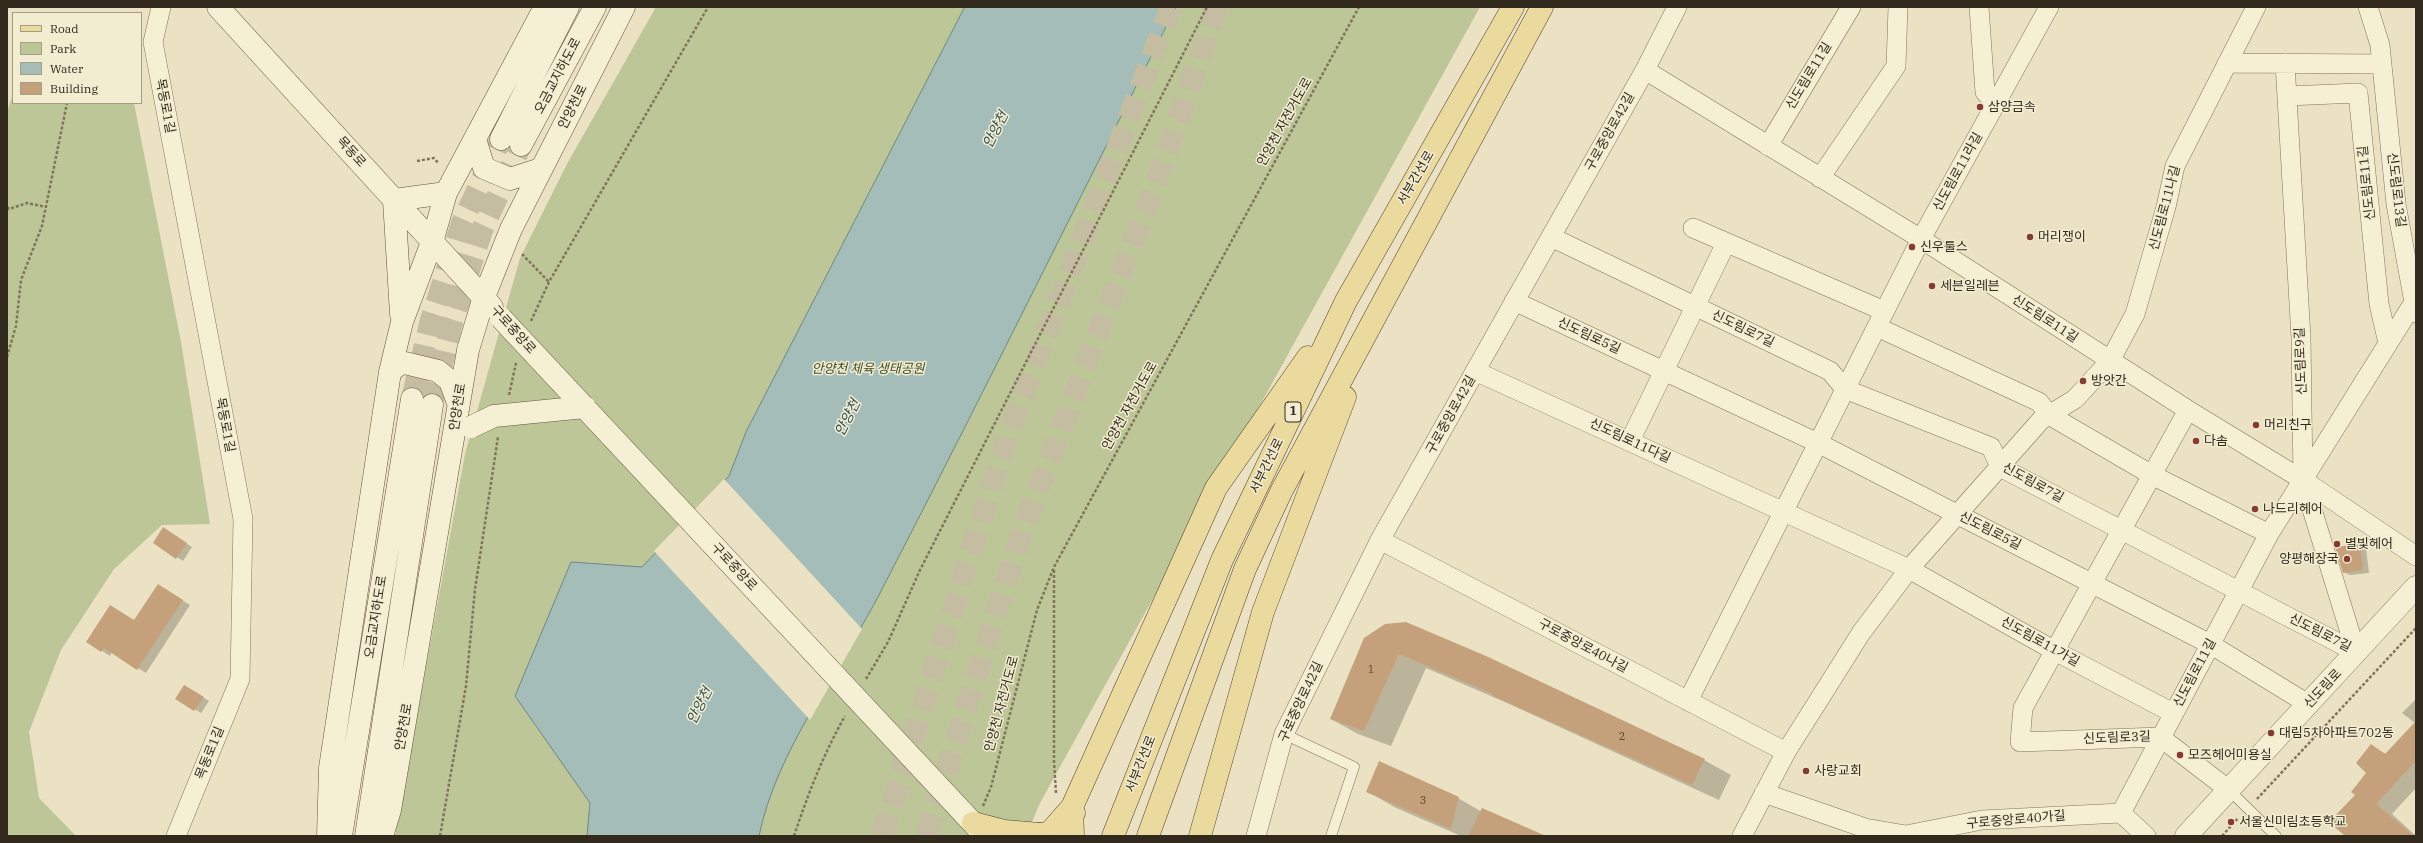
<!DOCTYPE html>
<meta charset="utf-8">
<style>
body{margin:0}
#map{position:relative;width:2423px;height:843px;overflow:hidden;background:#eae2c2;font-family:"IBM Plex Serif",serif}
canvas{display:block}
.frame{position:absolute;inset:0;border:8px solid #332a1e;pointer-events:none}
.legend{position:absolute;left:12px;top:12px;width:130px;height:92px;box-sizing:border-box;background:#f2ecd1;border:1px solid #a69e89;margin:0;padding:5px 7px;list-style:none;font-size:12px;color:#332a1e}
.legend li{display:flex;align-items:center;gap:8px;height:20px}
.legend b{width:20px;border:1px solid #a69e89}
</style>
<div id="map">
<canvas width="2423" height="843"></canvas>
<div class="frame"></div>
<ul class="legend">
<li><b style="height:5px;background:#eada9d"></b>Road</li>
<li><b style="height:11px;background:#bcc697"></b>Park</li>
<li><b style="height:11px;background:#a4bdb8"></b>Water</li>
<li><b style="height:11px;background:#c5a17b"></b>Building</li>
</ul>
</div>
<script>
const context = document.querySelector('canvas').getContext('2d');
context.lineJoin = 'round';
function fillPath(path, color) { context.fillStyle = color; context.fill(path, 'evenodd'); }
function strokePath(path, color, width, dash) { context.strokeStyle = color; context.lineWidth = width; context.lineCap = dash ? 'butt' : 'round'; context.setLineDash(dash || []); context.stroke(path); }
function drawText(font, color, halo, rows, align = 'center') {
  context.font = font + ' "IBM Plex Serif","Noto Sans KR",serif'; context.lineWidth = 3; context.setLineDash([]); context.textBaseline = 'middle'; context.strokeStyle = halo; context.fillStyle = color; for (const [text, x, y, turn = 0] of rows) {
    context.save(); context.translate(x, y); context.rotate((+turn || 0) * Math.PI / 180); context.textAlign = isNaN(turn) ? turn : align; if (halo) context.strokeText(text, 0, 0); context.fillText(text, 0, 0); context.restore();
  }
}
fillPath(new Path2D(`
 M656 7H1480L1040 803 1026 836H395L465 454 520 258 567 164Z
 M13 94V103H134L181 342 210 524 162 525 114 569 61 650 29 732 39 798 76 836H7V112Z`), '#bcc697');
const water = new Path2D(`
 M965 7H1176C1077 203 980 400 879 595 839 671 776 752 759 836H587L590 803 515 696 571 562 642 567 729 476 746 432Z`);
fillPath(water, '#a4bdb8');
strokePath(water, '#6c8985', 1);
fillPath(new Path2D(`
 M724 479 862 629 810 720 654 551Z`), '#eae2c2');
fillPath(new Path2D(`
 M169 532 192 547 183 561 154 543Z
 M2360 545 2366 548 2369 573 2350 575 2344 572Z
 M166 590 190 605 146 673 112 652 110 656 87 641 134 621Z
 M1364 639 1704 760 1731 775 1719 800 1507 703 1426 668 1391 746 1358 734 1331 719Z
 M190 689 209 701 201 713 177 698Z
 M2416 699V788L2392 814 2416 836H2346L2356 795 2368 773 2371 746 2386 754 2415 723 2402 713Z
 M1367 791 1458 798 1482 812 1544 836H1461L1394 807Z`), '#0003');
fillPath(new Path2D(`
 M163 527 187 543 176 559 153 543Z
 M2360 544 2363 570 2343 573 2335 547Z
 M158 584 183 600 137 670 104 648 101 652 86 642 110 605 134 620Z
 M1406 622 1486 656 1705 759 1692 785 1493 696V694L1399 654 1364 731 1330 719 1364 638 1385 624Z
 M184 685 204 697 194 711 175 699Z
 M2416 721V761L2376 804 2414 836H2345L2329 822 2355 795 2351 792 2366 773 2356 763 2371 744 2385 754Z
 M1379 761 1459 797 1451 829 1366 792Z
 M1482 808 1546 836H1468Z`), '#c5a17b');
strokePath(new Path2D(`
 M412 399 431 320 462 223 501 139
 M432 405 451 326 482 230 521 145`), '#c5bda1', 22, [22, 11]);
strokePath(new Path2D(`
 M882 836 1007 437 1171 7
 M926 836 1021 534 1161 169 1217 7`), '#c5bda1', 22, [22, 11]);
const service = new Path2D(`
 M1284 734 1354 767 1331 836
 M2229 790 2276 836`);
const minor = new Path2D(`
 M161 7 153 42 243 519 240 679 176 836
 M1979 7 1985 92 1995 104
 M2368 7 2380 45 2396 204 2416 313
 M2227 63 2382 64
 M2285 63 2301 338 2303 480 2356 652
 M1645 70 1921 239 2188 410 2303 480 2416 556
 M2287 96 2358 93 2379 304 2388 343
 M1768 146 1851 7
 M1820 178 1896 66 1898 7
 M1693 228 1884 311
 M1551 237 1830 371 1845 389 1991 447 2000 467 2356 652
 M1514 301 1818 443 2210 644 2308 704
 M1877 327 2039 402 2049 415 2152 475 2269 534
 M1475 371 1909 569 2055 651 2173 713
 M2188 410 2023 708 2020 742 2160 737 2229 790
 M1630 441 1726 243
 M1380 540 1786 752
 M1688 701 1921 239 2049 7
 M1764 793 1865 828 1906 835 1982 820 2121 813 2146 836
 M2121 813 2269 534 2414 302
 M1256 836 1284 734 1380 540 1645 70 1677 7
 M1742 836 1786 752 1861 633 1909 569 2041 420 2075 399 2110 361 2135 314 2166 207 2175 166 2256 7`);
const tertiary = new Path2D(`
 M2186 836 2416 587`);
const secondary = new Path2D(`
 M218 7 492 307
 M475 139 484 168 510 179 541 169
 M501 139 568 7
 M521 145 595 7
 M401 314 394 200 446 193
 M390 372 398 365 405 363 438 371 450 381 458 403
 M328 836 330 768 390 372 402 322 432 242 446 193 545 7
 M341 836 412 399
 M366 836 432 405
 M382 836 390 810 468 350 484 297 511 229 624 7`);
const primary = new Path2D(`
 M1040 834 1049 833 1072 807 1074 813
 M1073 836 1072 807 1216 488 1308 357
 M1113 836 1222 560 1346 301 1513 7
 M1148 836 1245 569 1282 490 1542 7
 M1200 836 1263 612 1345 397`);
strokePath(service, '#82745b', 11);
strokePath(minor, '#82745b', 20);
strokePath(tertiary, '#82745b', 23);
strokePath(secondary, '#63553e', 23);
strokePath(primary, '#50422f', 23);
strokePath(new Path2D(`
 M417 161 434 158 439 164
 M7 207 9 209 27 203 46 207
 M522 254 549 282
 M531 321 549 282 708 7
 M7 357 16 326 21 280 42 226 67 103
 M509 395 516 363
 M1054 570V762L1056 793
 M866 679 888 642 920 570 1207 7
 M2257 799 2416 628
 M983 806 991 787 1037 610 1054 567 1359 7
 M440 836 466 686 475 589 498 437
 M794 836C808 794 823 755 845 716
 M2222 836 2238 818`), '#82745b', 2.5, [3, 2]);
strokePath(service, '#f5efd4', 10);
strokePath(minor, '#f5efd4', 19);
strokePath(tertiary, '#f5efd4', 22);
strokePath(secondary, '#f5efd4', 22);
strokePath(primary, '#eada9d', 22);
const secondaryBridge = new Path2D(`
 M501 318 985 836
 M471 427 494 416 585 407`);
const primaryBridge = new Path2D(`
 M973 823 1004 831 1040 834`);
strokePath(secondaryBridge, '#63553e', 23, []);
strokePath(primaryBridge, '#50422f', 23, []);
strokePath(secondaryBridge, '#f5efd4', 22);
strokePath(primaryBridge, '#eada9d', 22);
for (const [x, y, r, color] of [
 [1980,107,4,"#8b3930"],
 [2030,237,4,"#8b3930"],
 [1912,247,4,"#8b3930"],
 [1932,286,4,"#8b3930"],
 [2083,381,4,"#8b3930"],
 [2256,425,4,"#8b3930"],
 [2196,441,4,"#8b3930"],
 [2255,509,4,"#8b3930"],
 [2337,544,4,"#8b3930"],
 [2347,559,4,"#8b3930"],
 [2271,733,4,"#8b3930"],
 [2180,755,4,"#8b3930"],
 [1806,771,4,"#8b3930"],
 [2231,822,4,"#8b3930"]
]) { const dot = new Path2D(); dot.arc(x, y, r, 0, 2 * Math.PI); context.fillStyle = color; context.fill(dot); strokePath(dot, '#f2ecd1', 1.5); }
drawText('11px', '#584835', null, [
 ["1",1371,670],
 ["2",1622,737],
 ["3",1423,801]
]);
for (const [x, y, w] of [
 [1293,412,16]
]) { const box = new Path2D(); box.roundRect(x - w / 2, y - 10, w, 20, 3); context.fillStyle = '#f2ecd1'; context.fill(box); strokePath(box, '#332a1e', 1); }
drawText('bold 12px', '#332a1e', null, [
 ["1",1293,412]
]);
drawText('13px', '#332a1e', '#f2ecd1', [
 ["오금교지하도로",558,76,-62],
 ["신도림로11길",1809,76,-59],
 ["목동로1길",165,106,79],
 ["안양천로",573,107,-63],
 ["안양천 자전거도로",1285,122,-61],
 ["구로중앙로42길",1610,132,-61],
 ["목동로",351,152,48],
 ["신도림로11라길",1958,172,-61],
 ["서부간선로",1416,178,-60],
 ["신도림로11길",2367,183,-96],
 ["신도림로13길",2396,190,83],
 ["신도림로11나길",2165,208,-75],
 ["신도림로11길",2045,319,33],
 ["신도림로7길",1743,329,26],
 ["구로중앙로",513,330,48],
 ["신도림로5길",1589,336,25],
 ["신도림로9길",2301,361,-92],
 ["안양천 자전거도로",1130,406,-61],
 ["안양천로",458,407,-81],
 ["구로중앙로42길",1451,415,-61],
 ["목동로1길",225,425,79],
 ["신도림로11다길",1630,441,25],
 ["서부간선로",1267,466,-64],
 ["신도림로7길",2033,483,29],
 ["신도림로5길",1990,531,27],
 ["구로중앙로",734,567,47],
 ["오금교지하도로",376,617,-81],
 ["신도림로7길",2320,633,27],
 ["신도림로11가길",2040,642,29],
 ["구로중앙로40나길",1583,646,28],
 ["신도림로11길",2195,673,-62],
 ["신도림로",2323,689,-47],
 ["구로중앙로42길",1301,702,-65],
 ["안양천 자전거도로",1002,704,-75],
 ["안양천로",404,727,-80],
 ["신도림로3길",2117,738,-2],
 ["목동로1길",210,753,-68],
 ["서부간선로",1141,764,-68],
 ["구로중앙로40가길",2016,820,-5]
]);
drawText('13px', '#332a1e', '#f2ecd1', [
 ["삼양금속",1988,107],
 ["머리쟁이",2038,237],
 ["신우툴스",1920,247],
 ["세븐일레븐",1940,286],
 ["방앗간",2091,381],
 ["머리친구",2264,425],
 ["다솜",2204,441],
 ["나드리헤어",2263,509],
 ["별빛헤어",2345,544],
 ["양평해장국",2339,559,"right"],
 ["대림5차아파트702동",2279,733],
 ["모즈헤어미용실",2188,755],
 ["사랑교회",1814,771],
 ["서울신미림초등학교",2239,822]
], 'left');
drawText('italic 13px', '#3f4d26', '#f2ecd1', [
 ["안양천 체육 생태공원",868,369]
]);
drawText('italic 14px', '#2e5051', '#f2ecd1', [
 ["안양천",996,130,-63],
 ["안양천",848,418,-63],
 ["안양천",700,706,-63]
]);
</script>
